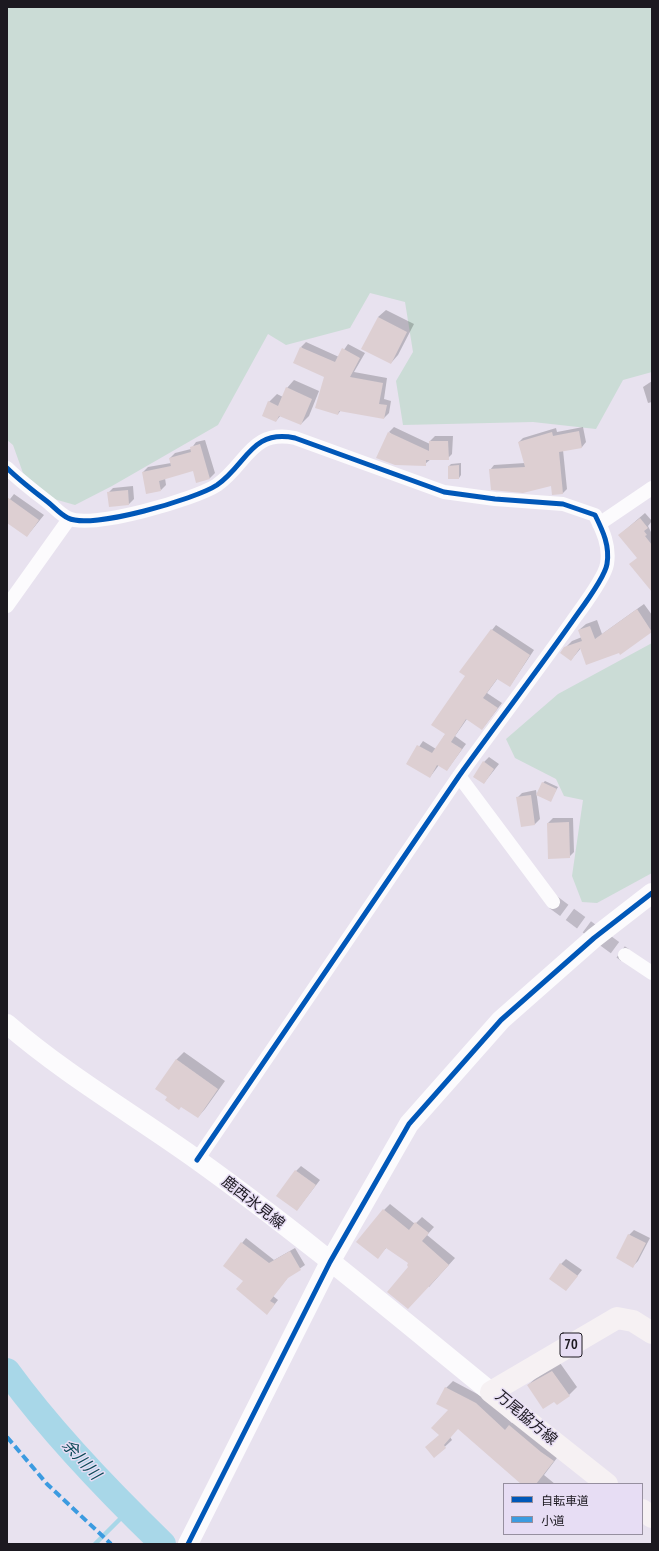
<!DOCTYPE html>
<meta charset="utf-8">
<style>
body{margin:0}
#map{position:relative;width:659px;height:1551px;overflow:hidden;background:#e8e2ef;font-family:"PT Sans Narrow","Noto Sans JP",sans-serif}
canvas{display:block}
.frame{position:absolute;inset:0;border:8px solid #1c1920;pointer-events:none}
.legend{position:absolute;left:503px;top:1483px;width:140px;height:52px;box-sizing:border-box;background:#e7ddf4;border:1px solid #968f9f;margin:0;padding:5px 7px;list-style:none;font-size:12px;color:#1c1920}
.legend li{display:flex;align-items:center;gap:8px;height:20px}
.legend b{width:20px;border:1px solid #968f9f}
</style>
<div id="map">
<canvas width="659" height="1551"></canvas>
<div class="frame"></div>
<ul class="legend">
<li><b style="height:5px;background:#0057b8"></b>自転車道</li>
<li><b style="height:5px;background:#3c9be0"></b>小道</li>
</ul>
</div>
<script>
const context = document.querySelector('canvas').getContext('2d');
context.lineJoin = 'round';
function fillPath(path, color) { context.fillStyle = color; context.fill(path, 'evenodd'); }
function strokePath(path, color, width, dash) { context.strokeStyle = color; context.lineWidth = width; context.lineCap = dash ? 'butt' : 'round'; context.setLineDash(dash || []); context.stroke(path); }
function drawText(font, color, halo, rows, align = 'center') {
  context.font = font + ' "PT Sans Narrow","Noto Sans JP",sans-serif'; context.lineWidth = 3; context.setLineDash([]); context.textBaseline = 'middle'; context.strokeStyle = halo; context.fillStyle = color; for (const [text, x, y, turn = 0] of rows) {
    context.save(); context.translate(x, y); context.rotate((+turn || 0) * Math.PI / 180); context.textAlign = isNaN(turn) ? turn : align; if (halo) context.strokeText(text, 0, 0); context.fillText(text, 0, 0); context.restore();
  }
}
fillPath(new Path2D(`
 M7 7H652V372L623 380 596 429 533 422 403 425 396 381 413 352 405 302 370 293 350 328 286 345 268 334 218 425 112 486 75 505 54 499 23 473 13 445 7 440Z
 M652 643V873L597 903 582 902 572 876 583 800 564 796 556 779 515 758 506 739 558 694Z`), '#cbdcd6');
fillPath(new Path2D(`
 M386 310 414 324 398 355 391 363 378 317Z
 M306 342 339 357 348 344 365 353 354 372 387 378 384 399 391 401 389 413 384 418 341 410 338 414 326 376 301 347Z
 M294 380 319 391 309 416 301 424 281 415 276 421 269 402 277 394 283 397 287 388Z
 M652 381V402L648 403 643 387Z
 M394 427 430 444V441L435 436H453L452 454 447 459H431L425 464 389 432Z
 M583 427 586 442 582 447 563 450 567 489 563 493 553 494 552 485 490 470 494 465 525 463 519 442 523 438 556 428 557 432Z
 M205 440 215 473 210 478 197 481 194 470 165 478 166 485 161 490 143 472 148 467 171 463 170 458 175 453 191 449 196 442Z
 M461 463V475L459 478 449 466 451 464Z
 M133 486 134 499 129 504 108 493 113 488Z
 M14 494 44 515 27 536 7 522V503Z
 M645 513 652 521 648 526 652 534V583L624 531Z
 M644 604 652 615V630L620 653 581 648 571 660 565 648 572 641 582 637 579 630 586 624 597 620 602 634Z
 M496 625 534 650 510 686 498 678 487 693 502 703 486 724 482 729 467 719 455 736 466 744 447 770 439 765 430 777 408 763 423 741 436 749 446 733 466 676 492 630Z
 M489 757 499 764 484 783V762Z
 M545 781 558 787 550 801 543 783Z
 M536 790 540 819 535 824 522 826 517 798 522 793Z
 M553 818H573L574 852 569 857 548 823Z
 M184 1052 225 1081 205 1109 198 1117 168 1096 176 1060Z
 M301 1166 320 1180 297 1210 296 1171Z
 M390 1204 415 1224 422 1217 434 1227 427 1235 455 1258 429 1287 410 1267V1263L387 1247 378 1257 384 1210Z
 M634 1230 650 1238 638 1261 633 1266 617 1258 629 1235Z
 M246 1238 274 1260 295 1248 305 1265 289 1276 273 1296 278 1300 271 1309 244 1281 224 1266Z
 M566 1259 582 1270 566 1290 561 1264Z
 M560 1363 577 1387 569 1395 528 1385 536 1378Z
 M453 1381 483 1397 512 1423 517 1418 560 1454 544 1475 555 1484H523L458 1428 450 1437 452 1440 434 1457 440 1435 449 1410 446 1388Z`), '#0003');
strokePath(new Path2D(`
 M95 1544 128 1511`), '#a8d7e8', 4.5);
strokePath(new Path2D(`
 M7 1371C52 1433 107 1490 163 1544`), '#a8d7e8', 26);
fillPath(new Path2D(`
 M378 317 407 332 391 364 361 349Z
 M300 347 335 362 342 348 360 358 350 377 383 383 379 404 387 405 384 419 339 411 338 415 315 408 324 377 293 363Z
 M286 387 312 399 301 425 279 416 276 422 262 416 268 401 278 406Z
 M579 431 582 448 559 452 563 494 552 495 551 486 523 493 491 490 489 469 525 467 518 442 552 432 553 436Z
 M388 432 429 451V441H448L449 460H426V466L395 465 376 458Z
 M200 444 210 479 196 483 193 471 159 481 161 491 146 494 142 472 171 466 169 458 191 452 190 447Z
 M459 465V479H448V466Z
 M128 490 129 505 109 507 107 492Z
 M7 497 39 520 27 537 7 523Z
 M640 518 648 528 644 531 647 535 645 536 652 545V592L629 564 637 558 618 535Z
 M637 609 652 632 620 655 619 653 586 665 580 648 571 661 560 653 564 647 582 641 578 630 590 626 595 639Z
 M491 629 530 655 510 687 497 679 483 698 498 708 482 730 466 719 451 742 462 749 447 771 437 765 430 778 406 764 417 745 432 753 445 734 431 725 465 676 459 672Z
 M483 761 494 769 484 784 473 777Z
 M542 782 557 789 551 802 536 795Z
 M531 795 535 825 521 827 516 797Z
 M569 822 570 858 548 859 547 823Z
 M176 1059 218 1089 198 1118 181 1107 179 1110 165 1100 167 1097 155 1089Z
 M295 1170 316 1185 297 1211 276 1196Z
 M383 1209 409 1230 415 1222 429 1233 422 1241 449 1265 408 1309 387 1292 408 1267 407 1265 408 1263 386 1248 378 1259 356 1242Z
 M628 1234 646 1243 633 1268 616 1258Z
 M241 1242 269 1263 290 1251 301 1270 288 1278 270 1301 275 1304 267 1315 236 1289 243 1281 223 1266Z
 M560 1263 578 1276 566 1291 549 1279Z
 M552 1371 570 1396 557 1405 554 1402 543 1409 527 1385Z
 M445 1387 476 1403 505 1430 509 1425 541 1452 554 1461 536 1484H521L458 1429 444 1445 446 1448 434 1458 425 1447 439 1435 431 1428 448 1410 436 1404Z`), '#ddcfd2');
strokePath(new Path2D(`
 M553 902 625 955`), '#bfbac6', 14, [14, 7]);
strokePath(new Path2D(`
 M7 468C20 481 35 492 49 503 55 508 61 515 68 518 91 530 196 499 217 485 247 464 251 429 295 438L444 492 495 499 563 504 595 515C603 531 610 546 607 564 605 577 584 605 576 616 538 670 498 722 459 776L197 1160
 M599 524 652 488
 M7 606 69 519
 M459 776 553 902
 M625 955 652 973`), '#fcfbfd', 14);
strokePath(new Path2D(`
 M7 1024C66 1075 133 1114 196 1159 298 1232 394 1313 491 1392
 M188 1544 330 1262 409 1124 501 1020 594 938 652 893`), '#fcfbfd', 20);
strokePath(new Path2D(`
 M607 1484 491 1392 617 1318 633 1321 652 1333
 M642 1510 652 1517`), '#f6f1f3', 22);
strokePath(new Path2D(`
 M7 1437 47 1484 111 1544`), '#3c9be0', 4, [8, 4]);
strokePath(new Path2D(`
 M7 468C20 481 35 492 49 503 55 508 61 515 68 518 91 530 196 499 217 485 247 464 251 429 295 438L444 492 495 499 563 504 595 515C603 531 610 546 607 564 605 577 584 605 576 616 538 670 498 722 459 776L197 1160
 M188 1544 330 1262 409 1124 501 1020 594 938 652 893`), '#0057b8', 5);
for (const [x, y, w] of [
 [571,1345,22]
]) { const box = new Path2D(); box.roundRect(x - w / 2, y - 12, w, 24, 3); context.fillStyle = '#e7ddf4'; context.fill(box); strokePath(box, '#1c1920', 1); }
drawText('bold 14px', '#1c1920', null, [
 ["70",571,1345]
]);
drawText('15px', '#1c1920', '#e7ddf4', [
 ["鹿西氷見線",253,1203,38],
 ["万尾脇方線",526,1418,40]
]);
drawText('italic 16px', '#0b4957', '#e7ddf4', [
 ["余川川",81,1460,47]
]);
</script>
